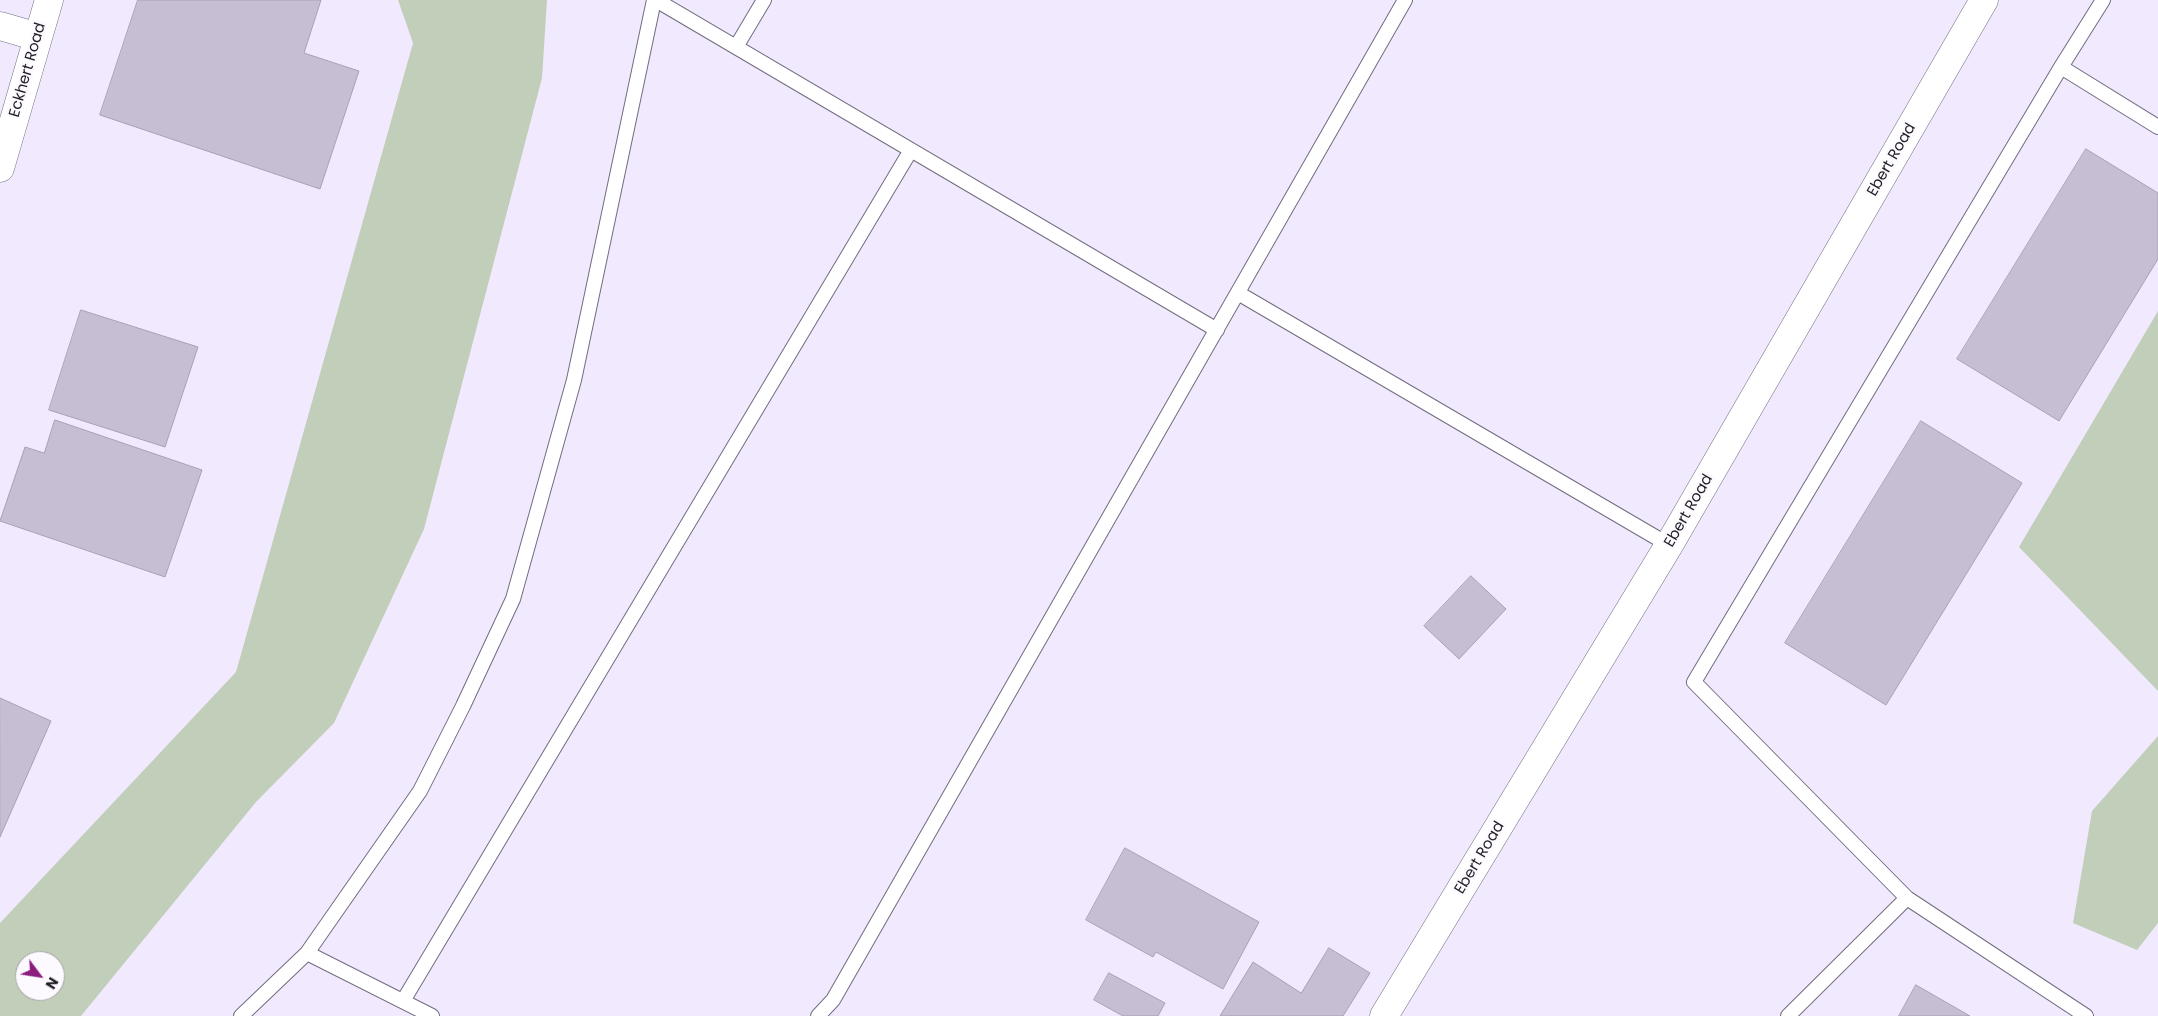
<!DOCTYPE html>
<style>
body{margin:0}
#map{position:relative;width:2158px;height:1016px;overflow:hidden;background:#f1eaff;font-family:Poppins,sans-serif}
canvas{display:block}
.north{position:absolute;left:15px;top:951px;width:50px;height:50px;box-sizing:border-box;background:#fcfafe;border:1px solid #a4a2a7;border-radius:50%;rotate:121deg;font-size:14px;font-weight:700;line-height:20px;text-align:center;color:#201d24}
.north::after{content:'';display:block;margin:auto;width:18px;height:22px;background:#8c1c7e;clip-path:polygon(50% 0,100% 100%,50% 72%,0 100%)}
</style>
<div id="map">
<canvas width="2158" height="1016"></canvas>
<div class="north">N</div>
</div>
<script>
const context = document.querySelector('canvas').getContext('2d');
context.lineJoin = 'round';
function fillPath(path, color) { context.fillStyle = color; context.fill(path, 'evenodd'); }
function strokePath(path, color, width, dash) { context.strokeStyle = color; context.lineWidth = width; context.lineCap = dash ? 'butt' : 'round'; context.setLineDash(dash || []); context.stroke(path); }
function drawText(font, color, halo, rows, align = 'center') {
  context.font = font + ' Poppins,sans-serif'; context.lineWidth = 5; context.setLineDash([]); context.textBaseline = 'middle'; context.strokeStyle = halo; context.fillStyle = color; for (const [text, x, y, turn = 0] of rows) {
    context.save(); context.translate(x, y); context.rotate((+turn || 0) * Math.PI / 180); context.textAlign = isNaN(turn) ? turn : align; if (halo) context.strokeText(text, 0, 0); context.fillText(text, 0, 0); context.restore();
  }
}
fillPath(new Path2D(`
 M398 0H547L542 78 424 529 334 723 256 802 81 1016H0V923L236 672 413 43ZM25 961H55V991H25Z
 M2158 311V691L2019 547Z
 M2158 736V923L2137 950 2073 923 2092 811Z`), '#c1ceb9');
const building = new Path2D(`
 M138 0H321L304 53 359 71 320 189 100 115Z
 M2086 149 2158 193V259L2059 421 1957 359Z
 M81 310 198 347 165 447 49 410Z
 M55 420 202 470 165 577 0 521 25 447 44 453Z
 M1921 421 2022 483 1886 705 1785 643Z
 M1471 576 1506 609 1459 659 1424 626Z
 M0 698 51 721 0 837Z
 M1125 848 1259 922 1223 989 1156 952 1153 957 1086 920Z
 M1329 948 1370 973 1343 1016H1220L1253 962 1301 993Z
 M1109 973 1165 1003 1158 1016H1123L1094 1000Z
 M1916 985 1970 1016H1899Z`);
fillPath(building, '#c6bfd3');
strokePath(building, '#a8a1b5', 1);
const lane = new Path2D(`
 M656 0 1217 330
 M736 47 764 0
 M2061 67 2158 127
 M1238 293 1669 545
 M307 953 432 1016
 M403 1001 911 150
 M241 1016 307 953 420 791 463 706 513 599 574 380 654 0
 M818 1016 833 1000 1405 0
 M1788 1016 1907 898
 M2086 1016 1907 898 1694 682 2061 67 2103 0`);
const street = new Path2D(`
 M0 26 38 37
 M0 168 49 0
 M1384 1016 1669 545 1984 0`);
strokePath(lane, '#726c7e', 16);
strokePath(street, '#726c7e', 29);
strokePath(lane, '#fff', 14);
strokePath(street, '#fff', 28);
drawText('15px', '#201d24', '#fcfafe', [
 ["Eckhert Road",28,70,-74],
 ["Ebert Road",1892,160,-60],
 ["Ebert Road",1689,511,-60],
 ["Ebert Road",1480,858,-59]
]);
</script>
